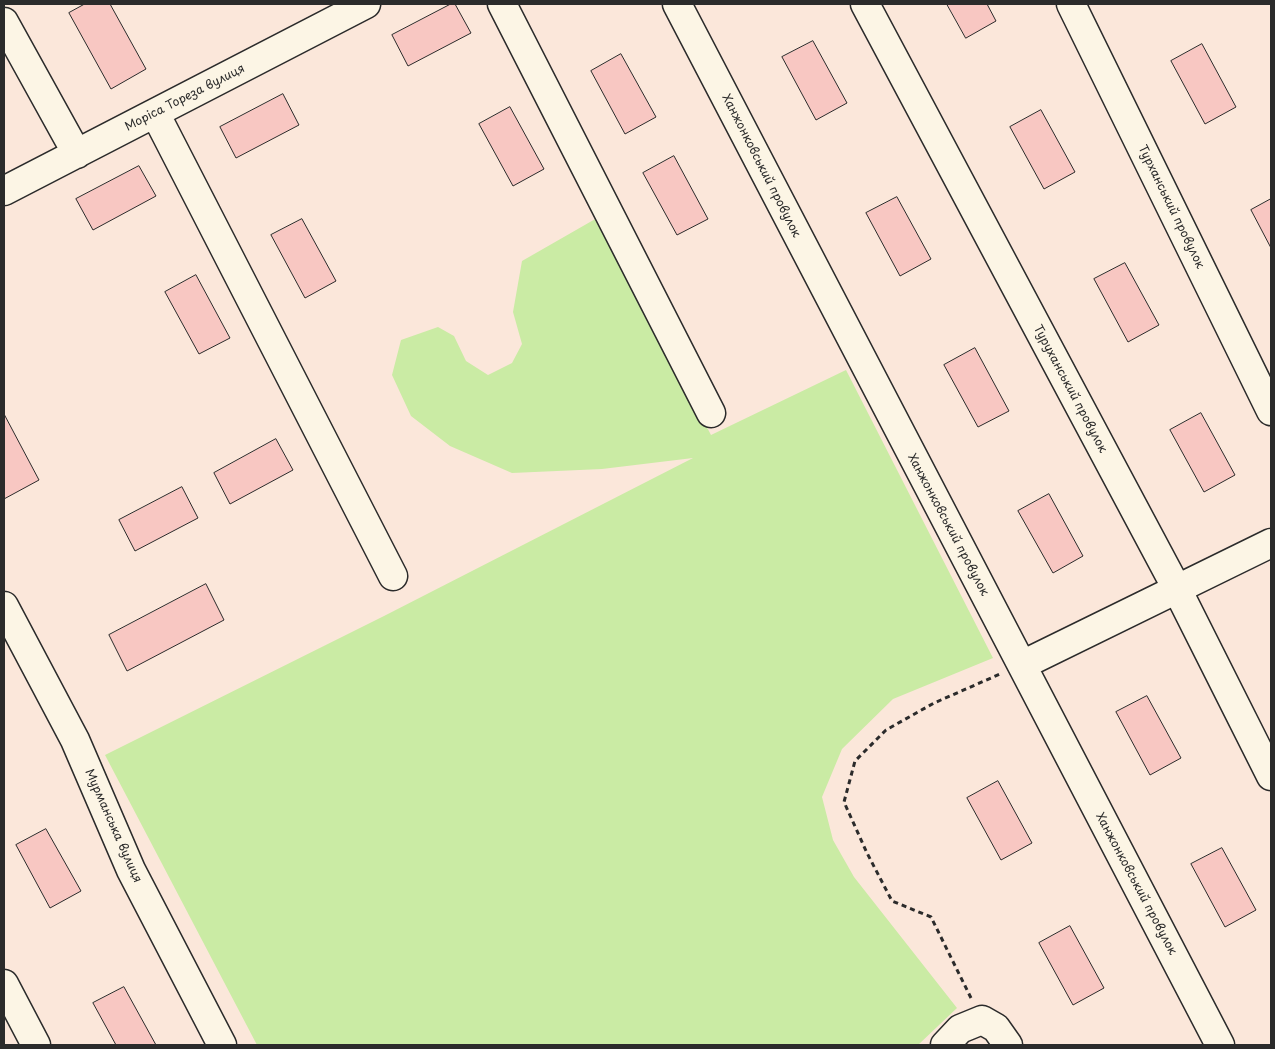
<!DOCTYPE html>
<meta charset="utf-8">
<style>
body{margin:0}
#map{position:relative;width:1275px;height:1049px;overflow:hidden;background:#fbe7da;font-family:"Playpen Sans",sans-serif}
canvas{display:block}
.frame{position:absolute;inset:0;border:5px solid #2b2b2b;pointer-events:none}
</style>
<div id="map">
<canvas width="1275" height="1049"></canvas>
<div class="frame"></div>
</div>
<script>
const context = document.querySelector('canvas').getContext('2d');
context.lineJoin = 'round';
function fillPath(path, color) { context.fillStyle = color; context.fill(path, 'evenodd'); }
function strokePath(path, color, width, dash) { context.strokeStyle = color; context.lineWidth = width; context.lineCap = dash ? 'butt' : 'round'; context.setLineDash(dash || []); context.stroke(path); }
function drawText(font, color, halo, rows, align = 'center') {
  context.font = font + ' "Playpen Sans",sans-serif'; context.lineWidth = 4.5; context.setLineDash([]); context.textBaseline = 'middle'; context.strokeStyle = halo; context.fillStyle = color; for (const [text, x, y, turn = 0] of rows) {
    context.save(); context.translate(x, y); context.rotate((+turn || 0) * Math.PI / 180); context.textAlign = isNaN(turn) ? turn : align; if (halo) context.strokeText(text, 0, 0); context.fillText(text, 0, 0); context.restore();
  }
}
fillPath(new Path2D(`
 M597 218 711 435 846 370 993 658 893 699 842 749 822 797 833 840 854 877 957 1008 918 1045H257L105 755 384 616 693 458 602 469 512 473 450 446 411 416 392 375 401 340 438 327 454 336 466 361 488 375 512 363 522 344 513 312 522 261Z`), '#caeba4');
const building = new Path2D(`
 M85 4H110L146 69 111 89 69 13Z
 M451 4H455L471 33 408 66 392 35Z
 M947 4H987L996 21 966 38Z
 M813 41 847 103 816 120 782 57Z
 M1202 44 1236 107 1205 124 1171 61Z
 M621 54 656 117 625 134 591 71Z
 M283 94 299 125 236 158 220 127Z
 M510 107 544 169 513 186 479 124Z
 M1041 110 1075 172 1044 189 1010 127Z
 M674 156 708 219 677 235 643 173Z
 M139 166 156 196 93 230 76 199Z
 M897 197 931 259 900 276 866 213Z
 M1271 199V248L1251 210Z
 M302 219 336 281 305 298 271 235Z
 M1125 263 1159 325 1128 342 1094 279Z
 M196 275 230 338 199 354 165 292Z
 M975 348 1009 411 978 427 944 365Z
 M1201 413 1235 475 1204 492 1170 430Z
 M4 414 39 480 4 499Z
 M276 439 293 470 230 504 214 473Z
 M182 487 198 518 135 551 119 520Z
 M1049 494 1083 556 1053 573 1018 511Z
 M206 584 224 620 127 671 109 635Z
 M1147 696 1181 758 1150 775 1116 712Z
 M998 781 1032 843 1001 860 967 798Z
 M46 829 81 891 50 908 16 845Z
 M1222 848 1256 910 1225 927 1191 864Z
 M1070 926 1104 988 1073 1005 1039 943Z
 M124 987 156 1045H116L93 1003Z`);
fillPath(building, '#f8c7c2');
strokePath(building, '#2b2b2b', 1);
const minor = new Path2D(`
 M502 4 711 413
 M677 4 1220 1045
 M865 4 1177 589 1271 776
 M1071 4 1271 411
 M4 22 77 154
 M155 113 393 576
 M4 191 366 4
 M4 606 75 740 131 870 222 1045
 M1022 665 1271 543
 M4 984 36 1045
 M945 1045 960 1029 982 1020 996 1028 1008 1045`);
strokePath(minor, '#2b2b2b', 31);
strokePath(new Path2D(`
 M971 998 931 917 892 901 867 853 844 802 855 761 886 730 934 703 1000 674`), '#2b2b2b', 3, [5, 4]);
strokePath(minor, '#fcf5e5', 28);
drawText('12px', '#2b2b2b', '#fcf5e5', [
 ["Моріса Тореза вулиця",185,98,-27],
 ["Ханжонковський провулок",761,166,63],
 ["Турханський провулок",1171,207,64],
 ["Туруханський провулок",1070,389,62],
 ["Ханжонковський провулок",948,525,62],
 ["Мурманська вулиця",113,826,66],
 ["Ханжонковський провулок",1136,884,62]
]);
</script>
